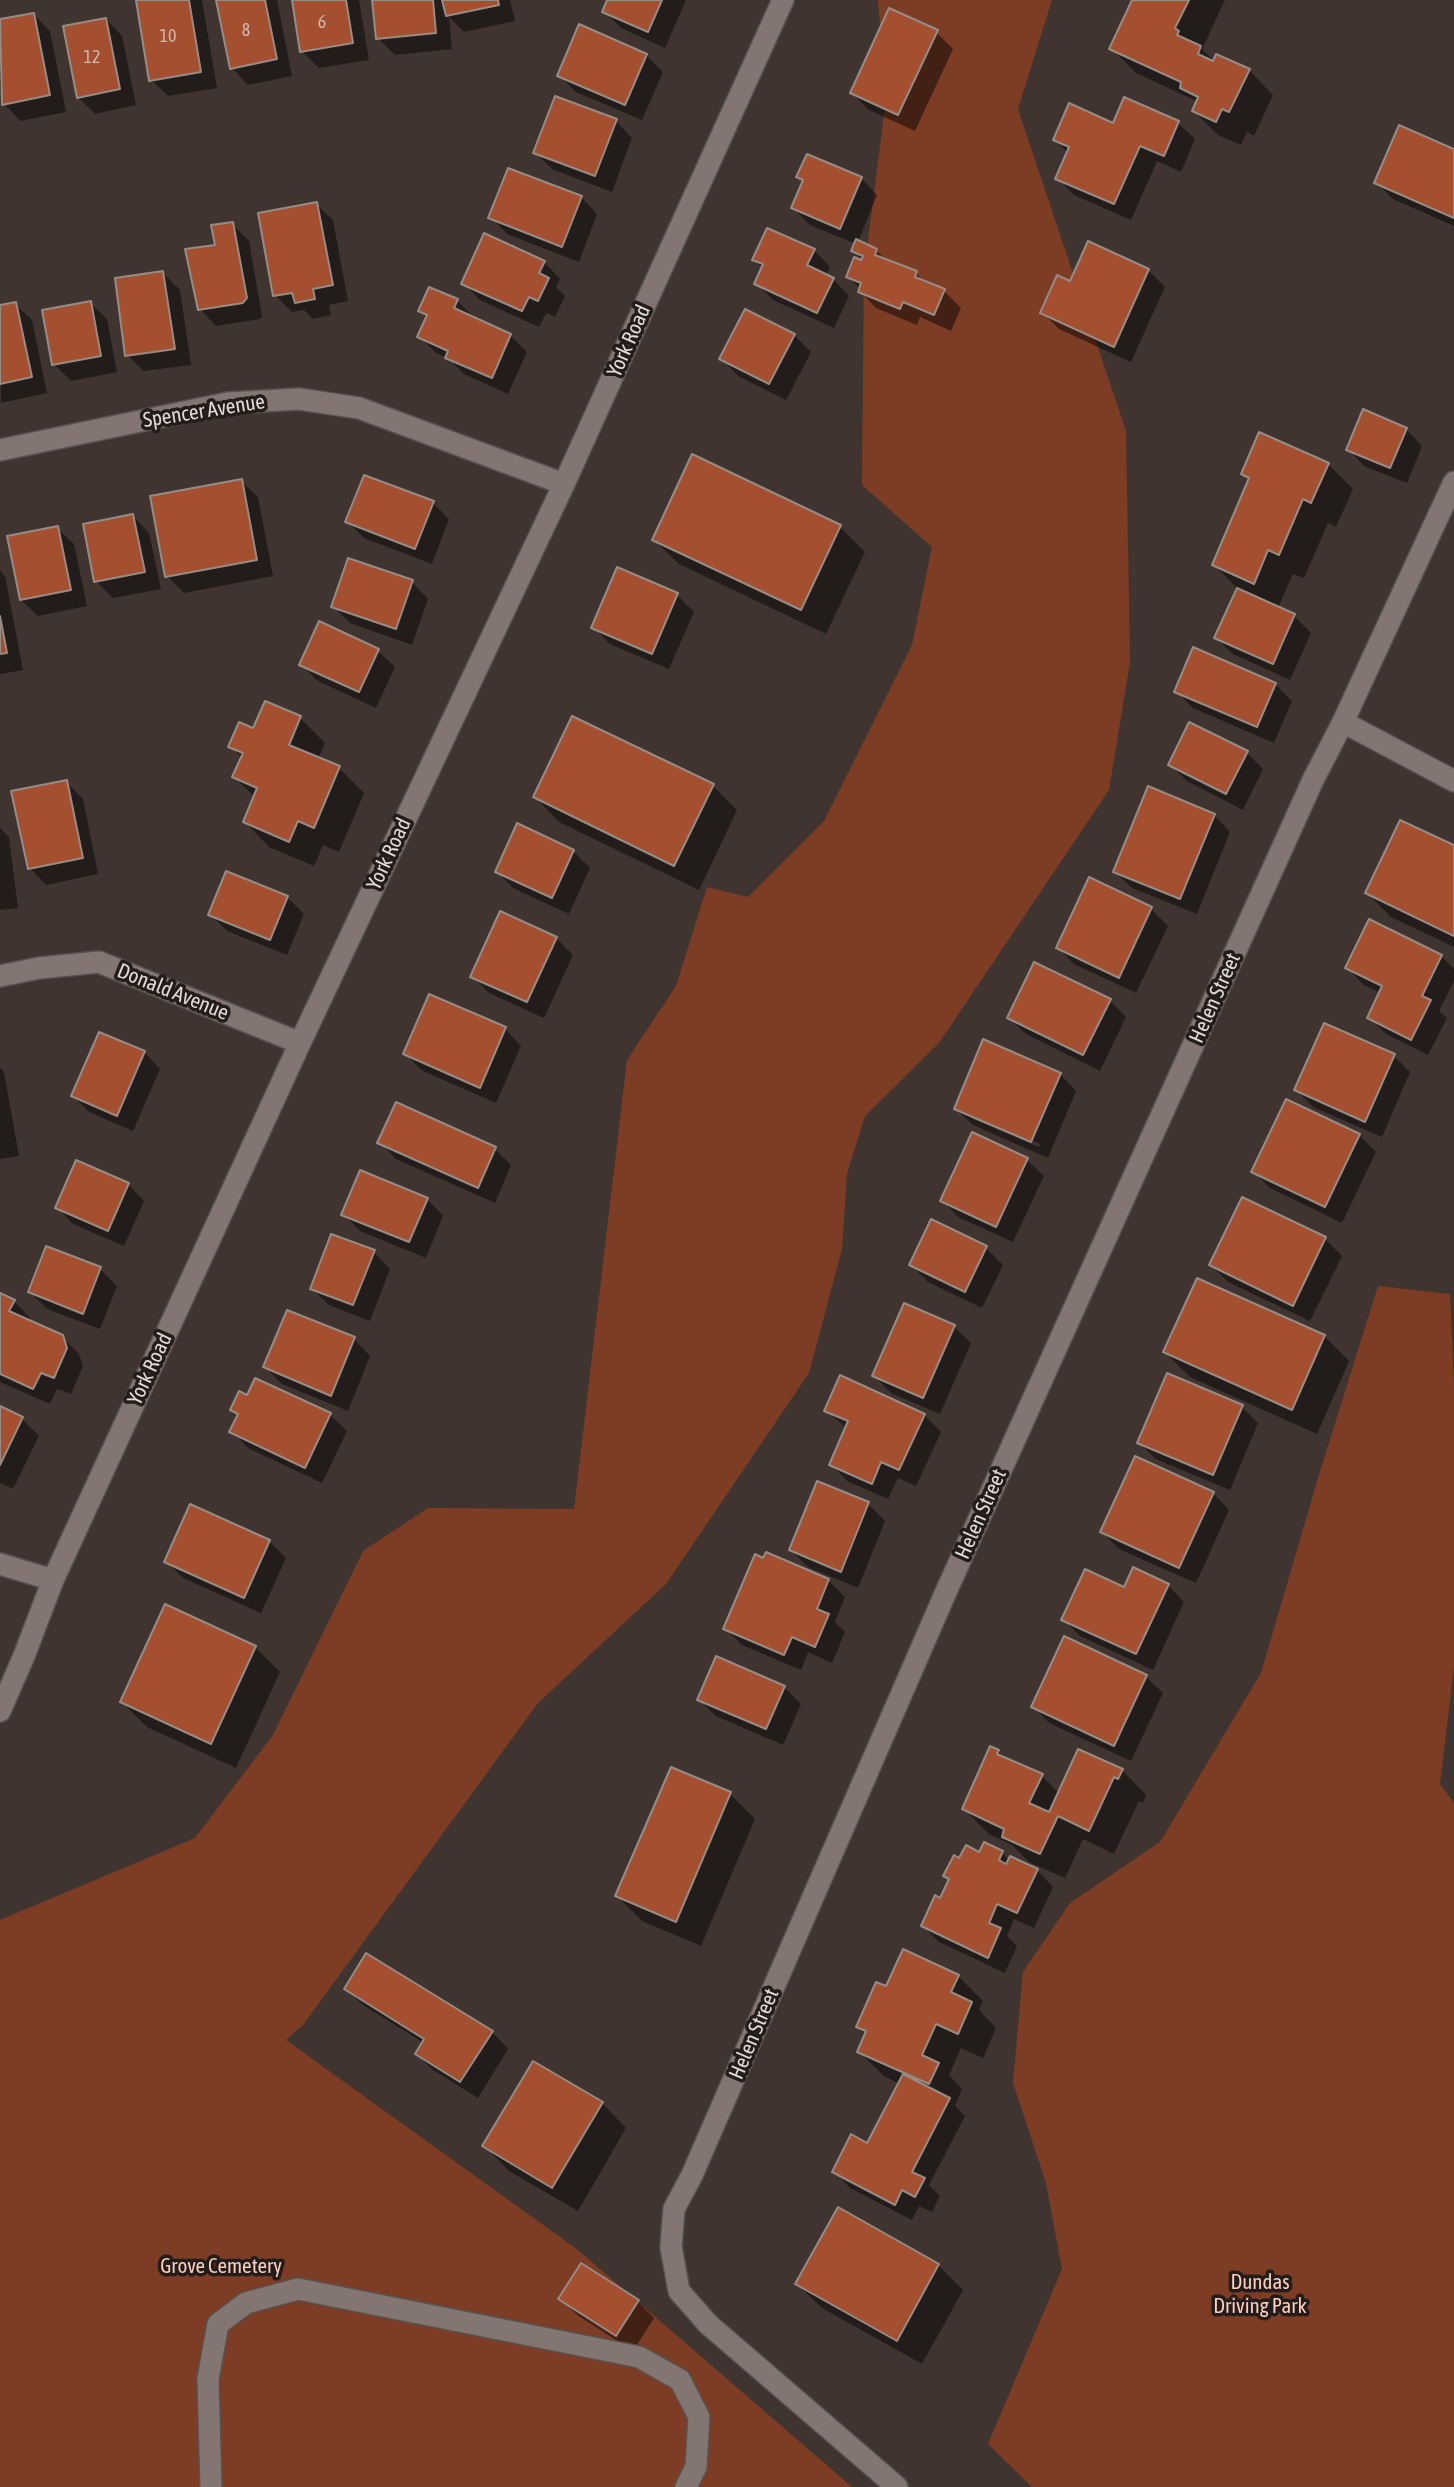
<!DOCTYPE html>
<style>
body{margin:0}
canvas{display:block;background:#3f3430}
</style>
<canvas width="1454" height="2487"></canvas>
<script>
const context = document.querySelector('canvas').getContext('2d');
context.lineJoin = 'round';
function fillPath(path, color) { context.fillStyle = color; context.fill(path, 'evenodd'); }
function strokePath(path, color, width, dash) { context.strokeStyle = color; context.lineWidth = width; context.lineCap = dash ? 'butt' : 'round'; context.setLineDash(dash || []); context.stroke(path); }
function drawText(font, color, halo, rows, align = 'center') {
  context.font = font + ' "Asap Condensed",sans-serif'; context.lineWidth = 7; context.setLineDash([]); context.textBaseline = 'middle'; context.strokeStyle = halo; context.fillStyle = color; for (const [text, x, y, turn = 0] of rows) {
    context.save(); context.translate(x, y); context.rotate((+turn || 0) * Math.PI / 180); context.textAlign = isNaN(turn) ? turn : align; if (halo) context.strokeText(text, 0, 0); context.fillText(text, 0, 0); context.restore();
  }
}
fillPath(new Path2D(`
 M878 0H1052L1018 109 1126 431 1130 662 1109 790 939 1043 865 1116 847 1174 842 1249 809 1373 666 1584 538 1703 303 2025 286 2040 578 2250 852 2487H0V1920L195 1838 273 1735 363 1551 428 1508 574 1509 627 1060 676 986 707 887 748 897 824 821 912 645 932 547 862 485 864 271 886 99Z
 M1378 1286 1450 1294 1454 1387V1667L1440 1784 1454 1803V2487H1032L988 2444 1062 2269 1046 2183 1013 2083 1023 1972 1070 1903 1160 1842 1261 1673 1318 1478Z`), '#7d3c24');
fillPath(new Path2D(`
 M138 0H202L217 88 168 96 151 80Z
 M218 0H277L292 76 248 85 232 68Z
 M294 0H359L369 60 319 68 302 51Z
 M374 0H510L515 21 464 32 449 17 452 49 395 55 378 38Z
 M609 0H686L665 48 621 28 604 11Z
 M1133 0H1225L1202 49 1215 62 1249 70 1273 95 1254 136 1247 132 1241 145 1218 135 1194 111 1197 103 1194 100 1136 73 1111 48Z
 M33 14 50 31 66 112 20 121 4 104 0 87V21Z
 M106 19 122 36 136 105 95 114 78 97Z
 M936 32 953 49 915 131 869 110 852 93Z
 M646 55 663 72 642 120 576 92 559 75Z
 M616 121 632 138 612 192 552 169 535 152Z
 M1178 123 1195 139 1181 172 1157 161 1131 220 1074 195 1057 178 1068 153 1055 140 1114 125Z
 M1454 151V226L1393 199 1376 182Z
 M798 176 861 178 877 195 858 242 876 250 888 262 916 273 926 284 944 291 961 308 951 331 920 317 917 325 876 308 860 291 861 289 848 277 867 264 853 250 856 244 810 225 793 208 804 182Z
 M581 197 597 214 579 262 507 234 491 217Z
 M316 204 333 220 348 301 329 305 331 315 313 319 304 310 292 312 275 295Z
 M232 224 249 241 262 316 260 319 216 326 200 309 217 246Z
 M814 250 830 267 826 276 833 279 849 296 834 328 773 300 756 283 763 268 754 260Z
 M544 262 560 279 556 287 565 296 555 317 546 313 539 327 480 300 463 283Z
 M1148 270 1165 287 1131 362 1059 329 1042 312 1071 283Z
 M163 273 180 290 191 365 144 371 127 355Z
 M457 301 474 317 510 335 527 352 508 394 464 374 449 359 436 353 419 336 427 318 420 311Z
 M90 303 107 319 117 372 71 381 54 364Z
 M15 304 32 320 47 393 1 403 0 307Z
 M794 335 811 352 786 400 738 376 722 359Z
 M1406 429 1422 446 1407 483 1364 466 1348 449Z
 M693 457 840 527 865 552 826 634 679 564 654 540Z
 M1328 464 1353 489 1336 527 1328 523 1304 578 1293 574 1278 608 1294 616 1311 633 1290 680 1233 654 1216 638 1238 589 1214 565 1250 481 1243 474Z
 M241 481 258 497 273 576 184 593 167 576Z
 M433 503 449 519 432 564 364 538 348 522Z
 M133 516 149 533 161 589 113 598 96 581Z
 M57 528 74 544 87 606 38 616 21 600Z
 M0 570 5 576 23 670 0 674Z
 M412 582 428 599 412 645 350 623 333 606Z
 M677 595 694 612 669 669 610 644 593 627Z
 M320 624 378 651 395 667 376 708 318 681 301 664Z
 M1275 684 1292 701 1274 743 1193 708 1176 691Z
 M300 718 325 743 318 759 339 768 364 793 339 852 323 845 314 866 269 847 245 822 255 797 234 777 242 758 231 746 254 731Z
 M1247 753 1263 769 1243 810 1187 781 1170 765Z
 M66 782 83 799 98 874 46 885 30 868Z
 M713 786 737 810 699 890 559 822 535 797Z
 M1214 815 1230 832 1197 914 1132 888 1115 872Z
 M0 828 9 837 18 908 0 910Z
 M1454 847V947L1391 917 1367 893Z
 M573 851 590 868 569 914 513 888 497 872Z
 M1090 880 1151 909 1168 926 1136 993 1074 964 1058 948Z
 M287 897 304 914 287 955 227 931 210 914Z
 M556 938 573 955 544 1018 489 993 472 976Z
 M1441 956 1454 969V981L1439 1011 1447 1018 1428 1055 1386 1034 1369 1018 1381 993 1364 985 1347 968Z
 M1110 1001 1126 1017 1100 1071 1026 1034 1009 1018Z
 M505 1029 521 1046 496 1103 421 1070 405 1053Z
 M144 1052 160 1069 133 1131 89 1112 73 1096Z
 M1394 1056 1410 1072 1382 1137 1313 1107 1296 1090Z
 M0 1068 4 1072 19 1156 0 1159Z
 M1060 1074 1076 1091 1048 1158 973 1125 956 1109ZM973 1115 1040 1144 1039 1147 973 1119Z
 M1287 1101 1359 1135 1376 1152 1342 1223 1270 1188 1253 1171Z
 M380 1142 495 1149 511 1165 495 1203 396 1159Z
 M1027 1160 1044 1176 1013 1242 958 1217 942 1200Z
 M128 1184 144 1201 124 1246 73 1224 57 1207Z
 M427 1199 443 1216 426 1258 360 1231 343 1214Z
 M1243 1199 1325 1239 1342 1256 1310 1321 1228 1282 1211 1265Z
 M932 1221 986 1248 1003 1265 982 1308 928 1282 911 1265Z
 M47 1248 100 1269 117 1286 100 1329 47 1309 30 1292Z
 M374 1252 390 1269 370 1321 329 1305 312 1289Z
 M1198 1280 1324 1336 1349 1361 1317 1434 1190 1377 1165 1352Z
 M0 1295 14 1301 30 1318 28 1322 62 1337 79 1354 83 1366 71 1394 57 1389 50 1404 0 1382Z
 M954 1327 971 1343 940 1414 891 1393 874 1376Z
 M354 1339 370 1356 348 1411 282 1384 265 1367Z
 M1242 1407 1258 1423 1230 1490 1156 1459 1139 1443Z
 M0 1408 22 1419 39 1436 13 1489 0 1483Z
 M232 1409 330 1415 347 1431 322 1483 248 1448 232 1431 239 1416Z
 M826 1410 924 1415 941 1432 916 1486 898 1478 888 1499 847 1481 831 1464 847 1429Z
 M1213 1493 1229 1510 1196 1583 1119 1549 1102 1532Z
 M868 1504 885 1521 858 1588 808 1567 791 1550Z
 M269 1541 286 1558 261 1613 183 1578 166 1561Z
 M828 1580 845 1597 835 1622 845 1632 832 1663 808 1652 801 1670 742 1645 725 1628Z
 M1168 1585 1184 1602 1153 1670 1080 1636 1063 1619Z
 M1065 1638 1146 1677 1163 1693 1131 1761 1049 1723 1033 1706Z
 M255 1647 280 1672 236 1768 147 1727 122 1702Z
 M784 1687 801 1704 783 1745 716 1716 699 1700Z
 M998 1751 1007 1760 1042 1776 1059 1793 1122 1770 1146 1795 1143 1803 1139 1801 1114 1854 1083 1839 1065 1878 1029 1862 1012 1845 989 1834 964 1809Z
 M672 1769 730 1794 755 1819 701 1946 642 1921 617 1896Z
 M1002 1853 1010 1861 1037 1870 1053 1887 1034 1928 1014 1919 1007 1936 1017 1946 1005 1973 939 1942 923 1926 941 1900 950 1881 945 1876 960 1860 980 1854Z
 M958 1976 983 2001 979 2010 996 2028 983 2058 961 2048 949 2075 962 2089 955 2106 965 2116 929 2185 940 2196 932 2212 919 2206 912 2220 850 2188 834 2171 868 2145 900 2084 884 2076 859 2052 867 2035 859 2027 887 1989Z
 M346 1989 492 2032 508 2049 478 2098 433 2070 417 2054 424 2043 363 2005Z
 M602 2103 626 2128 578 2211 509 2171 485 2146Z
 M938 2265 963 2290 922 2364 822 2308 797 2284Z
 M561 2299 638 2302 654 2318 633 2351 577 2315Z`), '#0007');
const building = new Path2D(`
 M136 0H189L201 72 149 81Z
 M216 0H265L277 59 230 69Z
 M292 0H346L353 43 300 52Z
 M372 0H433L436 33 376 39Z
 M442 0H498L499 5 446 16Z
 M607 0H662L648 32 602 12Z
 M1132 0H1189L1175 28 1179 31 1177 35 1201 46 1198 54 1213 61 1216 54 1250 69 1229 112 1222 109 1216 122 1192 111 1198 97 1180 88 1181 82 1109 49Z
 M889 8 938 30 898 115 850 93Z
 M34 13 50 95 2 105 0 19Z
 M106 18 120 89 77 98 63 26Z
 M579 24 647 54 625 105 557 76Z
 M555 96 617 119 595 176 533 153Z
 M1124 97 1179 121 1164 156 1140 146 1114 204 1055 179 1069 147 1053 140 1069 103 1113 123Z
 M1399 125 1454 149V218L1374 183Z
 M807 154 862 177 840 229 791 208 803 180 796 177Z
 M508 168 582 196 562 247 488 218Z
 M317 202 333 285 313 289 315 299 295 303 292 293 273 296 258 213Z
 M233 222 247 298 243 303 198 310 185 249 215 245 211 225Z
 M767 228 815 249 807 265 834 278 817 313 754 284 763 264 752 260Z
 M484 233 545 261 539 273 549 278 538 301 529 297 522 311 461 284Z
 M856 239 877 249 875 255 917 271 915 277 945 289 934 315 903 302 900 309 858 292 861 283 846 277 854 257 861 260 863 256 851 251Z
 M1088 241 1149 269 1114 347 1040 313 1057 275 1070 281Z
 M163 271 175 349 125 356 115 278Z
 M429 287 458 299 454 308 511 334 492 378 445 358 448 351 417 337 427 315 418 311Z
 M91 301 101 356 52 365 42 310Z
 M16 302 32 377 0 384V305Z
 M745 309 795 334 769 384 719 359Z
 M1363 409 1407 428 1390 468 1346 450Z
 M1259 432 1329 463 1311 503 1303 499 1279 555 1268 550 1254 584 1212 565 1249 478 1241 474Z
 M692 454 841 525 801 610 652 540Z
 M364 475 434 501 415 549 345 522Z
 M242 479 257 560 165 577 150 496Z
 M133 514 145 572 94 582 83 524Z
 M58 526 71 590 20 600 7 536Z
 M348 558 413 580 396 629 331 607Z
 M617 567 678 593 652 654 591 628Z
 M1237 588 1295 614 1273 664 1214 638Z
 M0 616 7 653 0 654Z
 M319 621 379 649 359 692 299 665Z
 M1193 647 1276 683 1257 727 1174 692Z
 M265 701 301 716 289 745 340 766 314 828 298 821 289 842 243 822 257 788 232 777 243 753 228 747 239 722 253 728Z
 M572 716 714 784 674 866 533 797Z
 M1189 722 1248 751 1226 794 1168 765Z
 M67 780 83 858 28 869 11 791Z
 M1148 786 1215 814 1180 899 1113 872Z
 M1400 820 1454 845V936L1365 893Z
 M517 823 574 850 552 898 495 872Z
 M226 871 288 896 270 940 208 915Z
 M1089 877 1152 907 1119 978 1056 948Z
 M500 911 557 937 527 1002 470 977Z
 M1369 919 1442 955 1422 996 1431 1000 1411 1040 1367 1018 1382 986 1345 968Z
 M1034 962 1111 999 1083 1055 1007 1018Z
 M429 994 506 1027 480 1088 403 1054Z
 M1324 1023 1395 1054 1365 1122 1294 1090Z
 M99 1032 145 1051 117 1116 71 1096Z
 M983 1039 1061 1073 1031 1142 954 1109Z
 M1286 1099 1360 1134 1325 1207 1251 1172Z
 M396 1102 496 1147 478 1188 377 1143Z
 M972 1132 1028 1158 996 1227 940 1201Z
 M76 1160 129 1183 108 1231 55 1208Z
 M360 1170 428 1198 409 1242 341 1215Z
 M1242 1197 1326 1237 1293 1306 1209 1265Z
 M931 1219 987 1246 965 1292 909 1265Z
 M331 1234 375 1250 353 1305 310 1289Z
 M46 1246 101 1267 83 1314 28 1292Z
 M1197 1278 1325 1335 1292 1410 1163 1352Z
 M0 1293 15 1300 9 1311 63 1335 67 1348 54 1378 41 1373 33 1389 0 1374Z
 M904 1303 955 1325 923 1398 872 1376Z
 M287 1310 355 1337 331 1396 263 1367Z
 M1167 1373 1243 1405 1213 1475 1137 1443Z
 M840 1375 925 1414 899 1470 881 1462 872 1484 829 1465 848 1421 824 1411Z
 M255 1378 331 1413 305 1468 229 1432 238 1414 230 1410 239 1391 247 1395Z
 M0 1406 23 1417 0 1465Z
 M1135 1456 1214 1492 1179 1568 1100 1532Z
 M817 1481 869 1502 841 1572 789 1550Z
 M190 1504 270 1540 244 1598 164 1562Z
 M766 1552 829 1579 817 1609 829 1614 815 1647 792 1637 784 1655 723 1629 755 1554 763 1558Z
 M1133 1567 1169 1584 1136 1654 1061 1620 1085 1569 1124 1587Z
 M165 1604 256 1646 211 1744 120 1702Z
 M1064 1636 1147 1675 1114 1746 1031 1707Z
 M716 1656 785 1686 766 1729 697 1700Z
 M990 1746 999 1750 997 1754 1043 1774 1029 1803 1049 1812 1078 1749 1123 1769 1118 1779 1114 1777 1089 1831 1058 1816 1040 1854 1002 1837 1004 1829 962 1809Z
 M671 1767 731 1792 676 1922 615 1896Z
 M984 1842 1003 1851 999 1860 1006 1864 1010 1856 1038 1869 1017 1913 997 1904 989 1923 1001 1928 988 1958 921 1926 935 1895 940 1898 949 1879 943 1876 954 1855 959 1858 966 1845 979 1852Z
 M903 1949 959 1975 951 1992 972 2002 958 2034 936 2024 922 2055 939 2063 929 2084 857 2052 866 2031 856 2027 876 1982 886 1986Z
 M366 1953 493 2031 460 2082 415 2054 424 2039 344 1989Z
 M533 2061 603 2102 552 2188 482 2146Z
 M903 2074 950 2098 912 2172 925 2178 915 2197 902 2190 895 2205 832 2172 851 2134 867 2143Z
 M838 2207 939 2264 897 2341 795 2284Z
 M581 2263 639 2300 616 2336 558 2299Z`);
fillPath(building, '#a45030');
strokePath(building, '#978b86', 2);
const minor = new Path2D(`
 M0 450 228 403 299 399 359 408 564 484
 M1343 722 1454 781
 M0 976 39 968 99 962 300 1043
 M0 1564 53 1580
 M0 1711 24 1656 53 1580 300 1043 564 484 783 0
 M211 2487 208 2379 218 2324 246 2303 298 2289 639 2357 680 2380 699 2417 696 2467 686 2487
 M897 2487 708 2324 679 2291 671 2247 674 2209 692 2175 945 1594 1313 780 1343 722 1454 482`);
strokePath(minor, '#59514d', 24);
strokePath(minor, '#837672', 21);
drawText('18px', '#d1b7ad', null, [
 ["6",322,22],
 ["8",246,30],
 ["10",168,36],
 ["12",92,57]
]);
drawText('21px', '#e0d9d7', '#221d1b', [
 ["York Road",629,341,-66],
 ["Spencer Avenue",204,411,-9],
 ["York Road",389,854,-65],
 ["Donald Avenue",173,992,22],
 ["Helen Street",1215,998,-66],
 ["York Road",150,1369,-65],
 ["Helen Street",981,1514,-66],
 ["Helen Street",754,2034,-67]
]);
drawText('21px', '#fecdbc', '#221d1b', [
 ["Grove Cemetery",221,2266],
 ["Dundas",1260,2282],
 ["Driving Park",1260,2306]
]);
</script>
